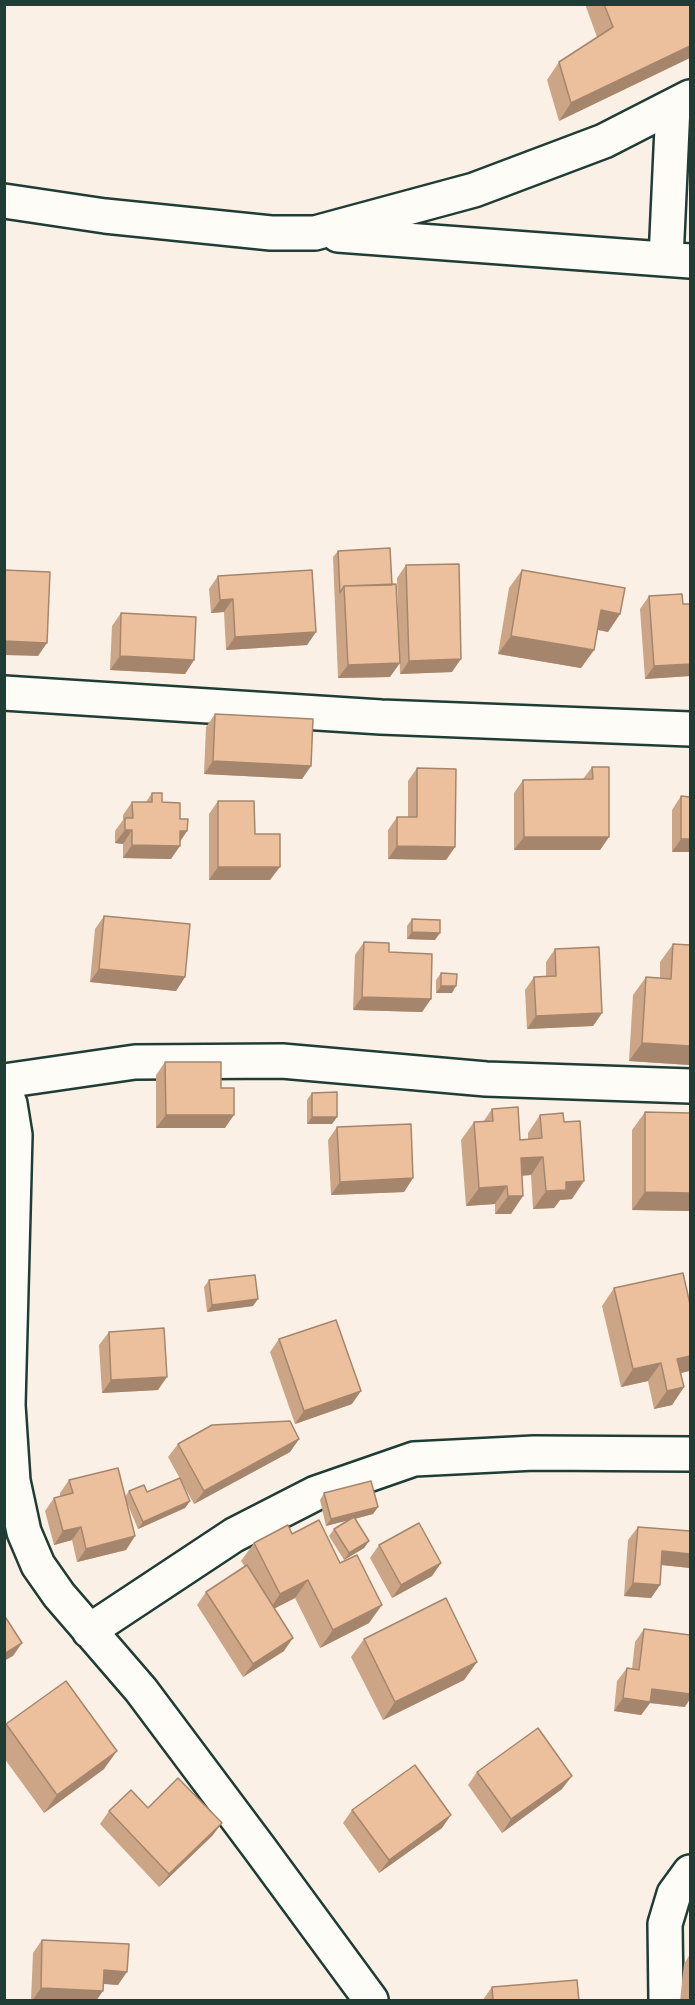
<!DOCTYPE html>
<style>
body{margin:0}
#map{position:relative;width:695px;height:2005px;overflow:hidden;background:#faf0e5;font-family:"Gochi Hand",sans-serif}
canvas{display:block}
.frame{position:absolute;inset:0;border:6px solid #1f3d34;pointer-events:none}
</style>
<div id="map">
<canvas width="695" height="2005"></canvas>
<div class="frame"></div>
</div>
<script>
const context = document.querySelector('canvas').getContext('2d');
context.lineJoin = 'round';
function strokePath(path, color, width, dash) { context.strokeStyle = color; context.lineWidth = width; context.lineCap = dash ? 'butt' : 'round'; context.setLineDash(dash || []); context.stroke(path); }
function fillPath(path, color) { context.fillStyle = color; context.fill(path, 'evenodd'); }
const minor = new Path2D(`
 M4 201 105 216 271 233H315L474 190 604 141 690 97
 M338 235 690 261
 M666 259 673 106
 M4 693 381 717 690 729
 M4 1081 135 1062 282 1061 486 1079 690 1086
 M4 1089 10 1104 15 1135 8 1405 13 1481 24 1532 38 1565 59 1595 141 1690 260 1849 371 2000
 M89 1631 234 1535 316 1493 414 1459 534 1453 690 1454
 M666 2000 665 1924 674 1894 690 1872`);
strokePath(minor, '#1f3d34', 38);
strokePath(minor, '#fdfcf7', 33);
fillPath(new Path2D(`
 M585 4H690L559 121 547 80 559 62 597 37Z
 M338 551 390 677 338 678 333 557Z
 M406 565 452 672 400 674 397 578Z
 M522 570 620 614 608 632 598 630 594 650 581 668 498 654 509 588Z
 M218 576 316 632 307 645 226 650 224 612 211 613 209 589Z
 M649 596 683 604H690V676L645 679 640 609Z
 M121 613 194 660 185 674 110 670 112 626Z
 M215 714 311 766 302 779 204 774 206 727Z
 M592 767 609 837 600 850H514V793L523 780 583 779Z
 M417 768 455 847 446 860 388 859V830L397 817H408V781Z
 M152 793 180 819 187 831 180 842 171 859 123 858V844L115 843V831L123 820V815L132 802H146Z
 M681 796 690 797V852H672V810Z
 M218 801 255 834 270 880H209V814Z
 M104 916 185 977 176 991 90 982 95 929Z
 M412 919 435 940 407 939V926Z
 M364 942 431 999 422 1012 353 1010 355 955Z
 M673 944 690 1065 629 1061 633 995 646 977 660 978V962Z
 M555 949 602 1013 593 1026 527 1029 525 990 534 977H546V962Z
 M441 973 452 993H436V980Z
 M165 1062 221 1088 225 1128H156V1075Z
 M312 1093 337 1117 332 1124H307V1100Z
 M492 1109 520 1140 528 1139V1133L540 1115 572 1199 560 1200 554 1208 533 1209 531 1175 522 1176 511 1214H495V1204L466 1206 461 1140 474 1122H483Z
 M645 1112 690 1113V1211L632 1210V1130Z
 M337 1127 413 1178 404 1192 331 1195 328 1140Z
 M209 1280 253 1306 207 1312 204 1287Z
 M614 1288 689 1371 681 1373 684 1387 672 1405 654 1409 648 1381 621 1387 602 1306Z
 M109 1332 158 1390 102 1393 99 1345Z
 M279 1339 352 1404 295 1424 270 1352Z
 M299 1439 290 1452 194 1504 168 1457 178 1444Z
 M69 1480 125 1497 129 1491 147 1492 190 1501 185 1508 138 1529 127 1503 135 1536 126 1550 77 1562 72 1540 54 1545 45 1511 54 1498 60 1496V1493Z
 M324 1493 378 1507 373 1514 355 1519 369 1541 364 1548 344 1560 329 1536 334 1529 347 1520 326 1526 320 1500Z
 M638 1527 690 1531V1568L661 1565 660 1585 651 1598 624 1596 628 1540Z
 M292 1534 369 1623 320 1648 295 1598 274 1608 284 1651 243 1677 197 1605 206 1592 245 1567 241 1561 254 1543Z
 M379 1545 441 1563 432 1576 392 1598 370 1558Z
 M644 1629 685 1707 650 1703 641 1715 614 1711 617 1681 627 1668 632 1669 635 1642Z
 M364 1639 477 1662 464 1680 383 1720 351 1657Z
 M6 1724 104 1769 44 1813 4 1758V1726Z
 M477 1772 562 1789 502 1833 468 1785Z
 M148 1808 222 1823 212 1836 159 1887 100 1824 109 1811Z
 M352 1810 442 1828 379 1873 343 1823Z
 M42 1940 118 1985 103 1984 96 2001H31L33 1953Z
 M690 1954V2001H680L684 1964Z
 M492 1987 579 2001H482Z`), '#cba586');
fillPath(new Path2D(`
 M690 46V58L559 121 571 103Z
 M233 599 224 612 211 613 220 600Z
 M601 610 620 614 608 632 589 628Z
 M316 632 307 645 226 650 235 637Z
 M511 636 594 650 581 668 498 654Z
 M4 641 47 643 38 656 4 655Z
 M120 656 194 660 185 674 110 670Z
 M461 659 452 672 400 674 409 661Z
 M400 663 390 677 338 678 348 665Z
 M690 664V676L645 679 654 666Z
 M213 761 311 766 302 779 204 774Z
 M125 830H132L123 844 115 843Z
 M180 831H187L178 844Z
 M524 837H609L600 850H514Z
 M681 839H690V852H672Z
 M132 845 180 846 171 859 123 858Z
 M397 846 455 847 446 860 388 859Z
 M218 867H280L270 880H209Z
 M412 932 440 933 435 940 407 939Z
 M99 969 185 977 176 991 90 982Z
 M441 986H456L452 993H436Z
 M362 997 431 999 422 1012 353 1010Z
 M602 1013 593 1026 527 1029 536 1016Z
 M642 1043 690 1046V1065L629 1061Z
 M166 1115H234L225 1128H156Z
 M312 1117H337L332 1124H307Z
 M543 1157 531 1175 508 1176 521 1158Z
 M413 1178 404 1192 331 1195 340 1182Z
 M584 1181 572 1199 560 1200 554 1208 533 1209 546 1191 566 1182Z
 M507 1186 495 1204 466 1206 479 1188Z
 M645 1192 690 1193V1211L632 1210Z
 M508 1196H523L511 1214H495Z
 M258 1299 253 1306 207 1312 212 1305Z
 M690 1356V1370L689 1371 665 1377 677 1359Z
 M661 1363 648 1381 621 1387 633 1369Z
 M167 1377 158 1390 102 1393 111 1380Z
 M684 1387 672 1405 654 1409 667 1391Z
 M361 1391 352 1404 295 1424 304 1411Z
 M299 1439 290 1452 194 1504 204 1491Z
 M190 1501 185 1508 138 1529 143 1522Z
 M378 1507 373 1514 326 1526 331 1519Z
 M81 1527 72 1540 54 1545 63 1531Z
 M135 1536 126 1550 77 1562 86 1549Z
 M369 1541 364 1548 344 1560 349 1553Z
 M662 1551 690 1554V1568L653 1564Z
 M441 1563 432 1576 392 1598 401 1585Z
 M308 1580 295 1598 268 1612 280 1594Z
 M633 1583 660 1585 651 1598 624 1596Z
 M382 1605 369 1623 320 1648 333 1630Z
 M293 1638 284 1651 243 1677 253 1664Z
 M22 1643 13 1656 4 1661V1654Z
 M477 1662 464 1680 383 1720 395 1702Z
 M652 1689 690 1694V1699L685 1707 650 1703 641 1715 614 1711 623 1698Z
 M117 1751 104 1769 44 1813 57 1795Z
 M572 1776 562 1789 502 1833 511 1819Z
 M451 1815 442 1828 379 1873 389 1860Z
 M222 1823 212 1836 159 1887 169 1874Z
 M104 1970 127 1972 118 1985 95 1983Z
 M41 1988 103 1991 96 2001H32Z`), '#a5866d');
const building = new Path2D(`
 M604 4H690V46L571 103 559 62 613 27Z
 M390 548 392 585 344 586 340 593 338 551Z
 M459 564 461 659 409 661 406 565Z
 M4 570 50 572 47 643 4 641Z
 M312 570 316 632 235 637 233 599 220 600 218 576Z
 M522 570 625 588 620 614 601 610 594 650 511 636Z
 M396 584 400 663 348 665 344 586Z
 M682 594 683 604H690V664L654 666 649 596Z
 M121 613 196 617 194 660 120 656Z
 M215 714 313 719 311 766 213 761Z
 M592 767H609V837H524L523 780 593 779Z
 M417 768 456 769 455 847 397 846V817H417Z
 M152 793H162V802L180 803V819H188L187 831H180V846L132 845V830H125V818H133L132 802H152Z
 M681 796 690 797V839H681Z
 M218 801H254L255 834H280V867H218Z
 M104 916 190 924 185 977 99 969Z
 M412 919 440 920V933L412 932Z
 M364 942 389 943V952L432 954 431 999 362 997Z
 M673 944 690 945V1046L642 1043 646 977 671 979Z
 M599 947 602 1013 536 1016 534 977 556 976 555 949Z
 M441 973 457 974 456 986H441Z
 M165 1062H221V1088H234V1115H166Z
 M337 1092V1117H312V1093Z
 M518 1107 520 1140 542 1138 540 1115 563 1113 564 1122 580 1121 584 1181 566 1182V1190L546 1191 543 1157 521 1158 523 1196H508L507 1186 479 1188 474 1122 493 1121 492 1109Z
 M645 1112 690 1113V1193L645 1192Z
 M411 1124 413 1178 340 1182 337 1127Z
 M683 1273 690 1304V1356L677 1359 684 1387 667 1391 661 1363 633 1369 614 1288Z
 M255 1275 258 1299 212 1305 209 1280Z
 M336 1320 361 1391 304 1411 279 1339Z
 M164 1328 167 1377 111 1380 109 1332Z
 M290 1421 299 1439 204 1491 178 1444 212 1425Z
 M118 1468 135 1536 86 1549 81 1527 63 1531 54 1498 73 1493 69 1480Z
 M180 1478 190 1501 143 1522 129 1491 144 1485 147 1492Z
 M371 1481 378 1507 331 1519 324 1493Z
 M354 1517 369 1541 349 1553 334 1529Z
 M319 1520 340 1563 357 1555 382 1605 333 1630 308 1580 280 1594 254 1543 288 1525 292 1534Z
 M419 1523 441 1563 401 1585 379 1545Z
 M638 1527 690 1531V1554L662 1551 660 1585 633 1583Z
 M247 1565 293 1638 253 1664 206 1592Z
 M446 1598 477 1662 395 1702 364 1639Z
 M4 1615 22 1643 4 1654Z
 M644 1629 690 1635V1694L652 1689 650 1702 623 1698 627 1668 639 1670Z
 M66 1681 117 1751 57 1795 6 1724Z
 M538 1728 572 1776 511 1819 477 1772Z
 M415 1765 451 1815 389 1860 352 1810Z
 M178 1778 222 1823 169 1874 109 1811 131 1790 148 1808Z
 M42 1940 129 1944 127 1972 104 1970 103 1991 41 1988Z
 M577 1980 579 2001H493L492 1987Z`);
fillPath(building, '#ecc09c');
strokePath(building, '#a5866d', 1.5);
</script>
